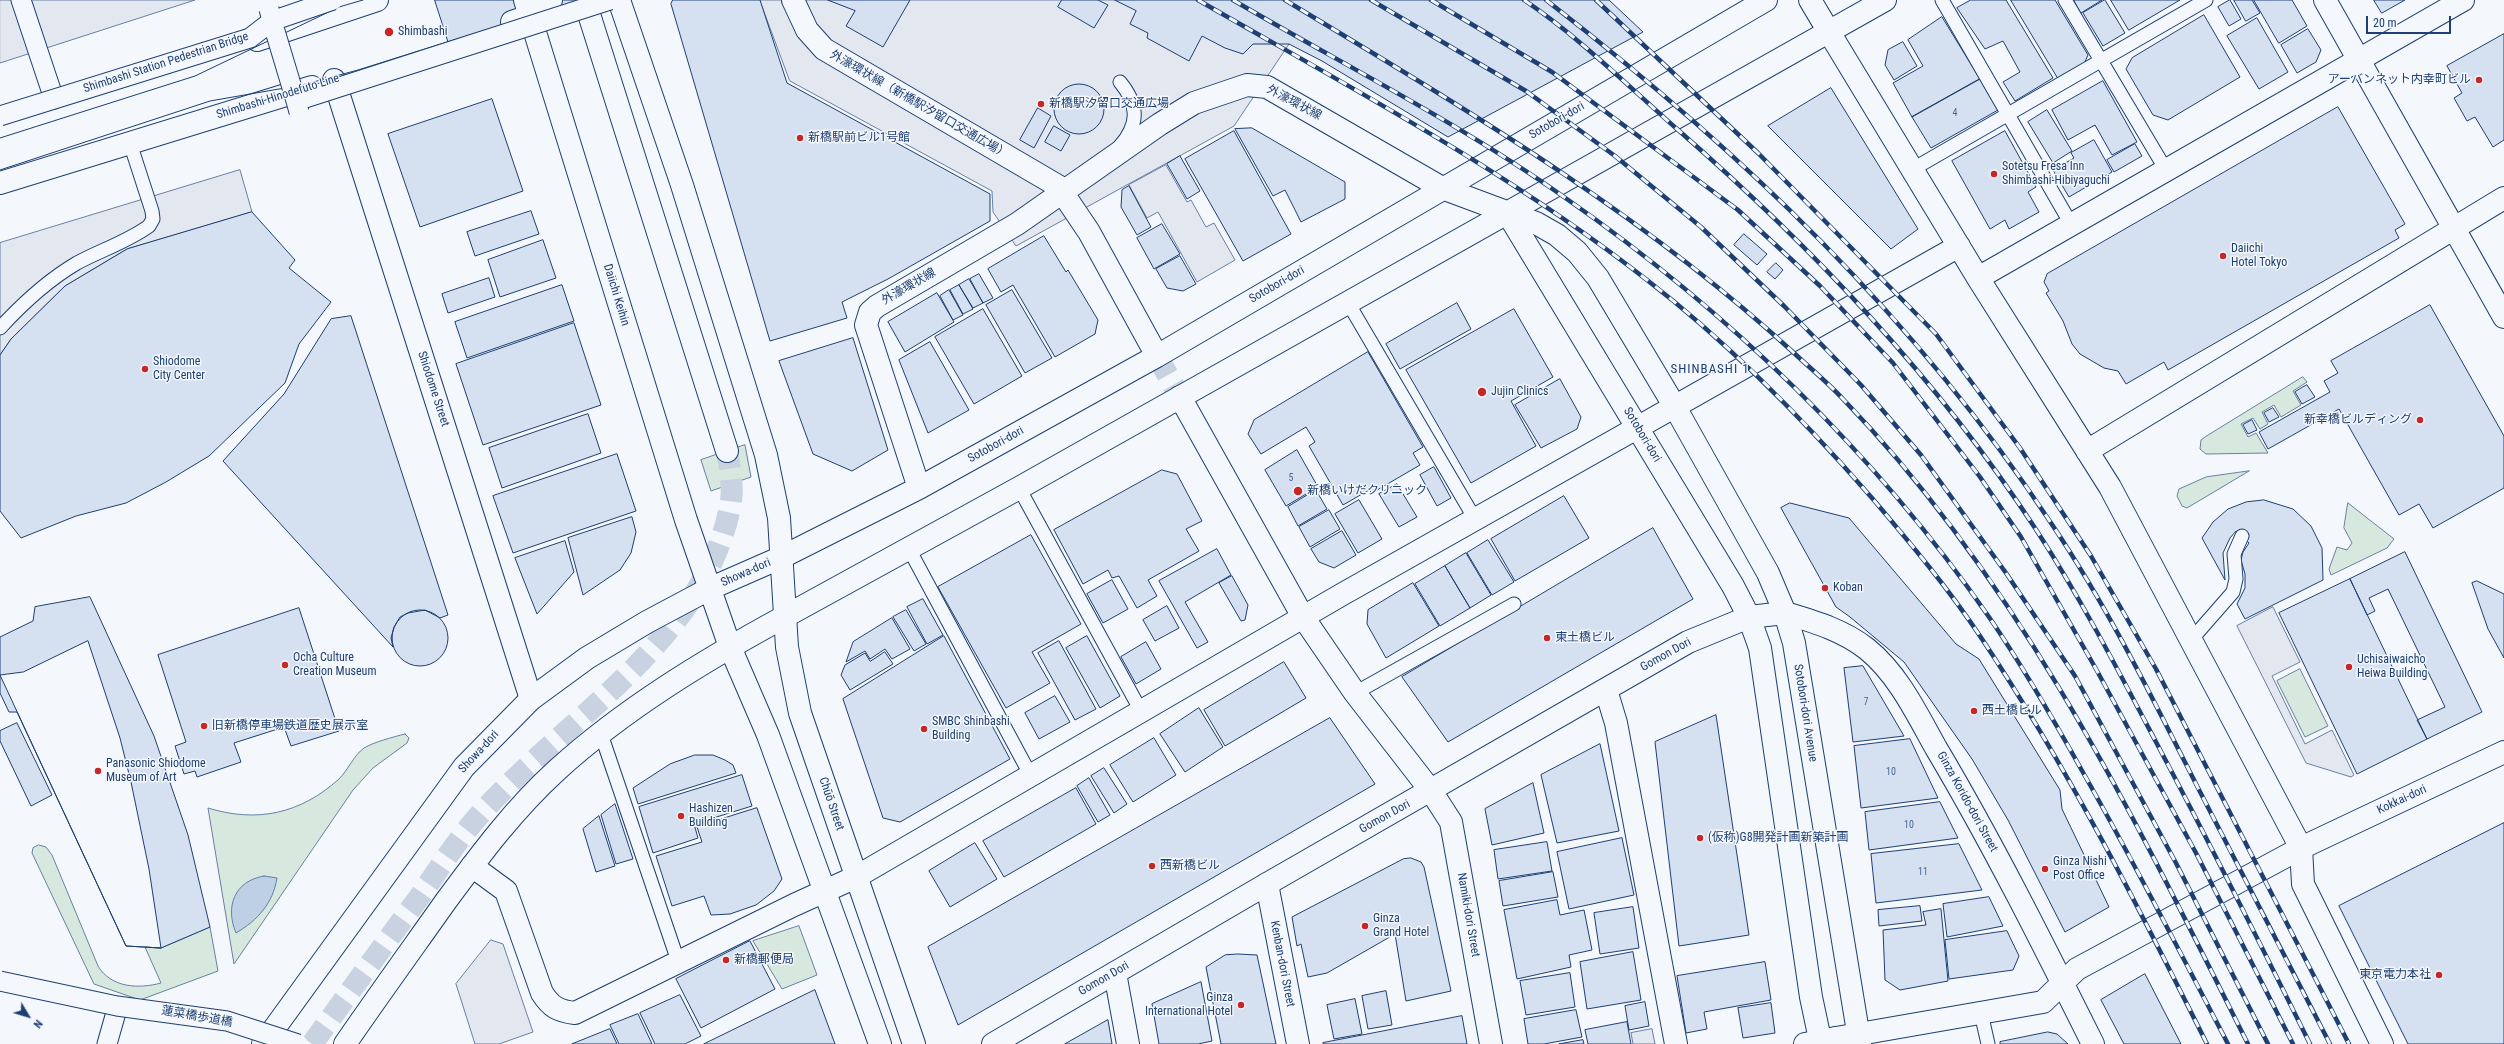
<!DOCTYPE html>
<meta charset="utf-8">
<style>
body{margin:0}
#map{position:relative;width:2504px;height:1044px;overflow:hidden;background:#f4f7fb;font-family:"Roboto Condensed",sans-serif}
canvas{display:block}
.north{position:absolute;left:8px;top:996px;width:40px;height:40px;-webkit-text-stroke:3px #f4f7fb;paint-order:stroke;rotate:128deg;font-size:11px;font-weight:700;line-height:16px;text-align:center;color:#1d3f73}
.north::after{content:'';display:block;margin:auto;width:14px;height:18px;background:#1d3f73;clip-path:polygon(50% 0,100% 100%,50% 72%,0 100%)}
.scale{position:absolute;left:2366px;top:16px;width:85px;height:18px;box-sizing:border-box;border:2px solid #1d3f73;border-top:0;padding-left:5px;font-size:12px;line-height:14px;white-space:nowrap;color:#1d3f73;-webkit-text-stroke:3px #f4f7fb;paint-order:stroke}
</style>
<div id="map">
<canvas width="2504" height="1044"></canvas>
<div class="north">N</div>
<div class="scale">20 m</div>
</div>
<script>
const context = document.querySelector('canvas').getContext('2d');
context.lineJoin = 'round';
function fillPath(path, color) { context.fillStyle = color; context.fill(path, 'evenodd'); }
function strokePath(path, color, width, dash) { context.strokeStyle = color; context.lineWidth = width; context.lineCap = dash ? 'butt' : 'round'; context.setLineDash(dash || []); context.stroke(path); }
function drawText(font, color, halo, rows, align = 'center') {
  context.font = font + ' "Roboto Condensed","Noto Sans JP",sans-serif'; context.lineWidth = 3; context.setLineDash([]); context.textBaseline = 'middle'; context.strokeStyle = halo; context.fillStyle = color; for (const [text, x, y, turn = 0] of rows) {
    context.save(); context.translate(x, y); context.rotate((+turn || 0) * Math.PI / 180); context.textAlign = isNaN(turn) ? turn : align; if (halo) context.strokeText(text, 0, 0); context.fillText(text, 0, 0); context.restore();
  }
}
const green = new Path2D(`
 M2303 377 2307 382 2293 391 2301 405 2281 417 2274 405 2262 412 2268 424 2260 429 2253 418 2241 424 2248 437 2256 433 2268 453 2206 454 2200 449 2201 440 2205 437Z
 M745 445 751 477 711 491 701 460Z
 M2249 471 2187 508 2182 506 2177 496 2179 489 2206 477Z
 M2348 503 2394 539 2387 548 2331 575 2329 569 2337 547 2347 550 2352 543 2344 528Z
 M2300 669 2328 726 2305 737 2277 681Z
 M405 734 409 738 407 743 373 768 353 790 234 964 208 808C257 823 300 814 339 779 348 770 354 755 364 748 374 742 393 737 405 734Z
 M39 845 46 847 52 855 98 966C111 988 139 989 161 983L145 947 161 948 210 927 218 971 140 1000 94 984 32 853 33 848Z
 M799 926 817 975 782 989 753 941Z`);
fillPath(green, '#d7e8df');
strokePath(green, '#687fa3', 1);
const parking = new Path2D(`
 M0 0H195L0 63Z
 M760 0H1205L1289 44 1234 126 1016 246 993 212 992 191 790 81Z
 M1166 165 1187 202 1191 200 1206 227 1214 223 1235 260 1197 282 1158 212 1147 218 1129 185Z
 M240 170 252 212 127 249 65 286 11 339 0 355V243Z
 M2273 607 2300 662 2272 676 2305 744 2332 730 2354 775 2351 777 2306 763 2237 626Z
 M491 940 503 944 533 1032 499 1044H475L456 984Z
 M1652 1029 1655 1044H1633L1631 1033Z`);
fillPath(parking, '#e3e8f0');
strokePath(parking, '#687fa3', 1);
const water = new Path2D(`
 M264 876 277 878C273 903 258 920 236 933 225 907 234 881 264 876Z`);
fillPath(water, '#bed0e5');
strokePath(water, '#687fa3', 1);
const building = new Path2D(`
 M435 0H599L450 47Z
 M673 0H760L787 83 990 194V221L888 279 842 302 847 318 770 341 671 4Z
 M828 0H910L883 47 846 26 855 11Z
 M1062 0H1098L1108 5 1094 28 1058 7Z
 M1115 0H1609L1643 32 1448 137 1322 61 1289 44H1253L1243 54 1225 48 1202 36 1189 61 1147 38 1148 33 1130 24 1136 11Z
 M1971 0H2006L2053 78 2015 101 2003 82 2020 72 2003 41 1985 49 1957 8Z
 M2011 0H2055L2088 55 2084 64 2058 78Z
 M2074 0H2102L2081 13Z
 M2105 0 2125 33 2103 46 2083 13Z
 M2111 0H2180L2129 30Z
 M2230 0 2241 19 2229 26 2218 7Z
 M2234 0H2252L2260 13 2246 21Z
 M2254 0H2292L2307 26 2279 43Z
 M2374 0H2405L2382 13Z
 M2204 15 2240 77 2168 120 2153 115 2126 69 2132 58Z
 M1942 17 1980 79 1912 117 1893 83 1923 66 1908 40Z
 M2257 18 2288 72 2259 89 2227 36Z
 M2308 29 2321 50 2316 62 2297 73 2281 45Z
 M2504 34V140L2493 147 2475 117 2467 121 2454 98 2462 93 2447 66Z
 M1903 42 1917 66 1894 80 1885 65 1888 50Z
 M1980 79 1998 110 1931 148 1912 117Z
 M2103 81 2137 142 2112 155 2095 125 2068 140 2052 110Z
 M1054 109a25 25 0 1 1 50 0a25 25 0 1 1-50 0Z
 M1831 88 1918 229 1891 249 1768 126Z
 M492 99 523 191 420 227 388 134Z
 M2338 107 2405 224 2395 230 2399 238 2168 370 2164 362 2126 384 2118 371 2104 368 2080 354 2072 344 2063 321 2046 293 2049 291 2044 282 2047 274Z
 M1038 108 1051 116 1034 148 1020 140Z
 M2047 110 2072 151 2053 163 2028 122Z
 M1054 126 1070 135 1061 151 1045 142Z
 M1252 128 1345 182V199L1301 222 1285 190 1273 196 1235 129Z
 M1234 131 1291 234 1243 261 1185 159Z
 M2005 131 2036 187 2028 192 2039 212 2009 229 2005 220 1990 229 1952 161Z
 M2094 140 2112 172 2069 197 2053 170 2074 158 2071 153Z
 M2135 144 2142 156 2114 172 2107 160Z
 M1180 156 1200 191 1187 199 1167 164Z
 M1129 186 1151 227 1137 235 1121 207 1122 190Z
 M531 211 539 234 475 256 467 232Z
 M252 212 295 260 289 268 331 302 299 344 285 383 209 456 166 482 126 503 76 516 21 538 0 511V355L11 339 65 286 127 249Z
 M1162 224 1180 254 1154 269 1137 238Z
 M1744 234 1767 254 1757 265 1734 245Z
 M1044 236 1066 272 1068 270 1098 320 1095 334 1055 357 1013 285 1001 292 988 269Z
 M543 240 556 278 500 297 488 260Z
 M1180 256 1196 284 1183 291 1167 288 1156 269Z
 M1776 263 1783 270 1775 279 1767 272Z
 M979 274 993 298 983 303 970 279Z
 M489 278 495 297 448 313 442 294Z
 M969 279 983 303 973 308 959 285Z
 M562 285 574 321 467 358 455 322Z
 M959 285 973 309 963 314 950 290Z
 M949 290 963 315 953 320 940 296Z
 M1012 290 1052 358 1025 373 986 305Z
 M937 293 954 322 905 352 888 322Z
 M1457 303 1471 329 1400 369 1386 344Z
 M2430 305 2504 436V488L2433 528 2419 504 2399 515 2339 409 2268 449 2259 432 2330 392 2324 381 2338 373 2331 361Z
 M983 309 1022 376 974 404 935 337Z
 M1514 309 1553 377 1511 401 1536 446 1471 483 1406 370Z
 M351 316 448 615 440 618 425 610 408 613 400 617 394 627 391 638 393 647 223 461 284 394 331 319Z
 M574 323 601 405 483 445 456 364Z
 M853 338 888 450 852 471 813 454 779 361Z
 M930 342 969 410 928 433 899 360Z
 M1368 352 1423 447 1413 453 1420 465 1372 493 1369 490 1343 505 1309 446 1315 442 1306 427 1261 454 1248 434 1254 420Z
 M1560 379 1581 417 1577 429 1541 448 1515 405Z
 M2307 385 2315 397 2302 404 2295 392Z
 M2273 408 2279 417 2269 422 2264 413Z
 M588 414 601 453 502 488 489 448Z
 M2252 420 2257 430 2248 434 2243 425Z
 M1297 450 1318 487 1286 506 1265 470Z
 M617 454 636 511 513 553 493 496Z
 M1434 467 1451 498 1437 506 1420 475Z
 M1162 470 1177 474 1202 521 1186 529 1199 551 1148 580 1157 596 1137 608 1119 576 1112 578 1108 570 1083 584 1054 530Z
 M1397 484 1417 517 1399 527 1379 494Z
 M1316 490 1327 509 1298 526 1288 507Z
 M1564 496 1589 538 1515 581 1491 539Z
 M1359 500 1382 539 1358 553 1335 514Z
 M2264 500 2293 509 2311 526 2322 548 2323 580 2245 619 2237 604 2245 588V574L2241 560 2243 552 2249 543 2236 531 2230 538 2223 553 2225 580 2202 538 2213 522 2228 509 2246 502Z
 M1790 503 1849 518 1956 644 1979 659 2060 790 2062 809 2109 907 2065 932 2008 820 1972 759 1904 662 1850 617 1836 607 1781 508Z
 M1329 510 1340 529 1310 547 1299 527Z
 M632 517 636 532 631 553 620 570 583 595 568 538Z
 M1653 528 1693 599 1448 742 1402 677Z
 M1342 531 1356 555 1334 568 1319 562 1311 549Z
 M1031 535 1081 624 1032 652 1050 683 1006 708 938 587Z
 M1488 540 1514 582 1492 595 1467 553Z
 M565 541 574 572 537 614 515 558Z
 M1217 549 1231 575 1185 602 1208 642 1197 648 1159 581Z
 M2405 552 2482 712 2427 739 2417 720 2445 707 2388 589 2369 598 2375 611 2367 615 2350 579Z
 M1466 553 1491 595 1470 608 1445 566Z
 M1445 566 1470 608 1440 626 1415 584Z
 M1232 576 1248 605 1245 620 1241 621 1219 583Z
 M2350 579 2427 739 2357 774 2279 613Z
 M1112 580 1128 609 1103 623 1087 594Z
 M2477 581 2504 594V658L2488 629 2472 583Z
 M1413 583 1439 626 1386 658 1367 624 1368 610Z
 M90 597 154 736 188 835 210 927 161 948 126 946 17 712H9L0 693V637L33 621 35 607Z
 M923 599 943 635 927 644 907 607Z
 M1167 606 1179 628 1155 641 1143 620Z
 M299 608 339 731 291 746 284 727 234 743 241 762 197 777 195 771 184 774 175 746 186 742 158 655Z
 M392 638a28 28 0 1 1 56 0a28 28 0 1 1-56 0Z
 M906 610 926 644 914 651 893 617Z
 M892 618 910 649 892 659 885 649 870 659 865 651 846 662 853 642Z
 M944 636 1010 759 900 822 883 818 843 699Z
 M1087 636 1120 696 1100 708 1066 648Z
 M88 641 120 738 131 782 149 869 161 948 126 946 0 675 23 672Z
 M1059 641 1096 709 1075 720 1038 653Z
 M1146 642 1161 669 1136 684 1121 657Z
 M885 652 893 664 850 690 841 675 845 665 865 653 870 661Z
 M1284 662 1306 698 1225 746 1204 710Z
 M1863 666 1904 736 1853 742 1844 668Z
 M1055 696 1070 722 1039 739 1025 713Z
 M1199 708 1223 747 1185 772 1160 734Z
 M1716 715 1749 935 1679 946 1655 742Z
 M1330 718 1375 784 958 1025 928 947Z
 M17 723 52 795 31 806 0 741V731Z
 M1154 738 1176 775 1133 802 1110 765Z
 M1910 739 1938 798 1861 808 1854 746Z
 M1600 744 1619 831 1557 843 1541 775Z
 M695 755H713L725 760 733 765 736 773 638 804 633 788 670 764Z
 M1104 768 1127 804 1114 813 1091 776Z
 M742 775 752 806 694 824 698 838 653 853 639 807Z
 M1089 778 1110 815 1098 822 1077 786Z
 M1533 783 1544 833 1492 845 1485 809Z
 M1076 788 1096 824 1004 877 983 841Z
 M1940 802 1958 838 1869 850 1865 812Z
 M615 804 633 859 616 864 601 815Z
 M757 808 782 879 774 891 756 905 730 914 711 915 704 896 672 906 656 856 702 842 697 827Z
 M599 816 615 866 596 872 583 829Z
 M2504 823V1044H2408L2339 906Z
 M1622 838 1634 895 1569 909 1557 852Z
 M1547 842 1552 871 1498 879 1494 850Z
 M975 843 997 879 950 907 929 871Z
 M1959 844 1982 890 1876 903 1871 854Z
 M1411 858 1421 862 1424 867 1451 991 1406 1001 1395 934 1327 973 1308 977 1301 944 1297 946 1292 917 1403 859Z
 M1553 872 1558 897 1503 906 1499 881Z
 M1989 897 2003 926 1947 937 1943 904Z
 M1557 900 1560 915 1584 910 1592 950 1569 955 1571 967 1517 979 1504 910Z
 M1920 906 1922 921 1879 926 1878 910Z
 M1633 907 1639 948 1600 954 1594 913Z
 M1941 909 1948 981 1900 990 1885 980 1883 930 1926 925 1923 912Z
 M2007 931 2019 956 2013 970 1949 979 1945 940Z
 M750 941 775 989 701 1028 676 979Z
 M1633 952 1641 1000 1587 1009 1580 962Z
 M1238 954 1257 955 1276 1044H1221L1206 967 1225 955Z
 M1765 962 1771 1000 1704 1012 1707 1029 1686 1033 1677 976Z
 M1570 973 1575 1007 1526 1015 1520 981Z
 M2145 974 2181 1044H2124L2101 1000Z
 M1201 982 1212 1041 1198 1044H1159L1152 1004Z
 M815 990 835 1044H704Z
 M1386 991 1392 1025 1368 1029 1362 996Z
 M680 995 701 1036 685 1044H655L640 1013Z
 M1355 999 1362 1034 1334 1039 1327 1005Z
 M1645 1002 1649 1026 1629 1030 1625 1006Z
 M1771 1003 1775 1033 1743 1038 1738 1008Z
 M1576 1010 1582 1037 1544 1044H1528L1524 1019Z
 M638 1014 652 1044H619L610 1025Z
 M1462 1016 1467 1044H1323V1043Z
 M1108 1020 1112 1044H1065Z
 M1627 1022 1631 1044H1588L1585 1030Z
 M610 1029 617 1044H572Z
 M2048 1032 2057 1034 2068 1044H2000V1042Z
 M1583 1040 1584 1044H1559Z`);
fillPath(building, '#d5e0f0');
strokePath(building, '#1d3f73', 1);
strokePath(new Path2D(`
 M1157 356 1180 397`), '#c9d2e0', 22, [22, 11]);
strokePath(new Path2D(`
 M312 1044C347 996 382 947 418 899 435 875 451 849 470 826 555 724 702 647 730 507 734 488 730 470 727 451`), '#c9d2e0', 22, [22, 11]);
const service = new Path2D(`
 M1942 0 2071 224
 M2065 0 2166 170
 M1120 82C1138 104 1140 123 1120 146
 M1913 169 2206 0
 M1347 301 1475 519
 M0 328C23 303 48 280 77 263 101 250 127 242 149 226L153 219 152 211 130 143
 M1019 488 1141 711
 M909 549 1031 776
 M2191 640 2233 592 2236 579 2234 554 2242 536
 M1355 693 1514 604
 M601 734 678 961
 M1981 1013 1988 1044`);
const pedestrian = new Path2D(`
 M21 0 54 99
 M107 1044 115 1016`);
const minor = new Path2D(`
 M1829 32 1978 278 2110 487 2301 848 2303 884 2382 1044
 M334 80 531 699
 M1978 278 2463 0
 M2087 451 2504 198
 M1785 613C1815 622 1843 630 1867 649 1898 674 1917 714 1936 748 1993 844 2043 944 2093 1044
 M1606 690 1616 723 1676 1044
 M1431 791 1451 822 1491 1044
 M472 866 506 891 542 993C551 1007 558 1011 575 1013L794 905 856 877 1341 595 1959 246
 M1267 884 1298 1044
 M1115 973 1128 1044
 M1805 1044 1836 1038`);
const tertiary = new Path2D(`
 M1810 0 1829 32
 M2325 0 2504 317
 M1180 397 1303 617 1355 693 1431 791
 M1836 1038 2043 1002 2077 969 2301 848 2504 752
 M993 1044 1267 884 1688 642 1749 617 1785 613`);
const secondary = new Path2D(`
 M793 0 807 30 824 49 1058 186 1089 232 1157 356
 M512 22 530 16 551 0
 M257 40 377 0
 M0 183 312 87
 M1508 214 1733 586 1749 617 1760 648 1811 997 1821 1044
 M919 488 866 325 870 312 877 306 1017 224 1160 124 1194 103 1247 85 1267 87 1442 188 1536 223 1557 235 1577 252 1598 278 1675 407 1768 573 1785 613 1794 643 1860 1044
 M782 557 919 488 1157 356 1766 0
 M784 617 1019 488 1885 0`);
const primary = new Path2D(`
 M592 0 588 11 727 451
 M263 1044 464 767 531 699 587 658 647 622 709 589 782 557
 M345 1044C378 996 412 949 446 901 480 855 514 809 557 770 624 709 705 660 784 617`);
const trunk = new Path2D(`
 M525 0 686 520 730 647 768 735 880 1044
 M619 0 682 185 766 455 779 518 787 647 800 713 914 1044`);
strokePath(service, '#1d3f73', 15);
strokePath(pedestrian, '#1d3f73', 21);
strokePath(minor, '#1d3f73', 24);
strokePath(tertiary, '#1d3f73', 24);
strokePath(secondary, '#1d3f73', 24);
strokePath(primary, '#1d3f73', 24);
strokePath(trunk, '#1d3f73', 24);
strokePath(service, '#f4f7fb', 13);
strokePath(pedestrian, '#f4f7fb', 19);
strokePath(minor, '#f4f7fb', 22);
strokePath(tertiary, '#f4f7fb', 22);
strokePath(secondary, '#f4f7fb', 22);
strokePath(primary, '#f4f7fb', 22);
strokePath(trunk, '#f4f7fb', 22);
strokePath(new Path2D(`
 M0 138 195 76 339 7 363 0
 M0 170 210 101 302 85 358 70 581 0`), '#1d3f73', 1);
const rail = new Path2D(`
 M1198 0C1351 88 1508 171 1647 280 1730 344 1804 420 1872 498 1911 544 1949 589 1982 639 2068 768 2138 906 2207 1044
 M1233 0C1344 65 1459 123 1564 197 1728 311 1875 453 1989 617 2024 668 2055 722 2085 776 2135 864 2181 954 2228 1044
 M1285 0C1462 107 1641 212 1794 353 1810 368 1827 382 1842 398 2021 583 2134 817 2248 1044
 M1371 0 1526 91 1615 156 1701 227 1784 306 1861 385 1921 455 2006 573 2075 676 2176 863 2268 1044
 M1431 0 1552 72 1738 210 1820 286 1893 363 1980 477 2021 537 2096 669 2196 853 2293 1044
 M1524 0C1579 37 1627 85 1677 129 1812 247 1936 377 2035 528 2080 597 2118 670 2156 742 2209 842 2260 943 2310 1044
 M1546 0C1741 151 1914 316 2051 523 2107 606 2151 695 2196 784 2241 871 2285 958 2330 1044
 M1596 0 1758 153 1936 334 2020 448 2091 556 2156 669 2349 1044`);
strokePath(rail, '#1d3f73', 4.5);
strokePath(rail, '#f4f7fb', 3, [9]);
const pedestrianBridge = new Path2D(`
 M269 9 272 21 333 0
 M299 112 296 101 610 0
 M0 116 250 38 272 21 296 101
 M0 981 117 1006 227 1021 298 1044`);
strokePath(pedestrianBridge, '#1d3f73', 21, []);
strokePath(pedestrianBridge, '#f4f7fb', 19);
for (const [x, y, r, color] of [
 [389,32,5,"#c62828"],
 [2479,80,4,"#c62828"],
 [1041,104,4,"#c62828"],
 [800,138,4,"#c62828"],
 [1994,174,4,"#c62828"],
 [2223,256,4,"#c62828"],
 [145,369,4,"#c62828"],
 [1482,392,5,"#c62828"],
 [2420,420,4,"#c62828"],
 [1298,491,5,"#c62828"],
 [1825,588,4,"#c62828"],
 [1547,638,4,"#c62828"],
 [285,665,4,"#c62828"],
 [2349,667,4,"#c62828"],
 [1974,711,4,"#c62828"],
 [204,726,4,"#c62828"],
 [924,729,4,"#c62828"],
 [98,771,4,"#c62828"],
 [681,816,4,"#c62828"],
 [1700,838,4,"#c62828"],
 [1152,866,4,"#c62828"],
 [2045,869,4,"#c62828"],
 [1365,926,4,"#c62828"],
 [726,960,4,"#c62828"],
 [2439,975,4,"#c62828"],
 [1241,1005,4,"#c62828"]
]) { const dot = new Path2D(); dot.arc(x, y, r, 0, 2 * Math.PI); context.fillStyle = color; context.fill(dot); strokePath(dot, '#f4f7fb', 1.5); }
drawText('10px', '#4b6792', null, [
 ["4",1955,113],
 ["5",1291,478],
 ["7",1866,702],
 ["10",1891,772],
 ["10",1909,825],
 ["11",1923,872]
]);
drawText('12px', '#1d3f73', '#f4f7fb', [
 ["Shimbashi",398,32],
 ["アーバンネット内幸町ビル",2471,80,"right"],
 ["新橋駅汐留口交通広場",1049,104],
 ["新橋駅前ビル1号館",808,138],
 ["Sotetsu Fresa Inn",2002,167],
 ["Shimbashi-Hibiyaguchi",2002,181],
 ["Daiichi",2231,249],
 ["Hotel Tokyo",2231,263],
 ["Shiodome",153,362],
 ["City Center",153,376],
 ["Jujin Clinics",1491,392],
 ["新幸橋ビルディング",2412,420,"right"],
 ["新橋いけだクリニック",1307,491],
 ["Koban",1833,588],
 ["東土橋ビル",1555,638],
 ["Ocha Culture",293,658],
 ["Creation Museum",293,672],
 ["Uchisaiwaicho",2357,660],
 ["Heiwa Building",2357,674],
 ["西土橋ビル",1982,711],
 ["SMBC Shinbashi",932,722],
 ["Building",932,736],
 ["旧新橋停車場鉄道歴史展示室",212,726],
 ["Panasonic Shiodome",106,764],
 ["Museum of Art",106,778],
 ["Hashizen",689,809],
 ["Building",689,823],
 ["(仮称)G8開発計画新築計画",1708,838],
 ["Ginza Nishi",2053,862],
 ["Post Office",2053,876],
 ["西新橋ビル",1160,866],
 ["Ginza",1373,919],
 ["Grand Hotel",1373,933],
 ["新橋郵便局",734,960],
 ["東京電力本社",2431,975,"right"],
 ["Ginza",1233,998,"right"],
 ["International Hotel",1233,1012,"right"]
], 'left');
drawText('12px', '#1d3f73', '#f4f7fb', [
 ["Shimbashi Station Pedestrian Bridge",166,63,-18],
 ["Shimbashi-Hinodefuto Line",278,97,-17],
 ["外濠環状線",1294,103,28],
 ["外濠環状線（新橋駅汐留口交通広場）",919,105,30],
 ["Sotobori-dori",1557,121,-30],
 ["Sotobori-dori",1277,285,-30],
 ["外濠環状線",909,287,-30],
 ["Daiichi Keihin",616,295,73],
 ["Shiodome Street",433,389,72],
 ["Sotobori-dori",1642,435,59],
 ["Sotobori-dori",996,445,-29],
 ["Showa-dori",746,573,-24],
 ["Gomon Dori",1666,655,-29],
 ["Sotobori-dori Avenue",1805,713,81],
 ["Showa-dori",479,752,-47],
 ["Kokkai-dori",2402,800,-25],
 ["Ginza Korido-dori Street",1967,802,61],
 ["Chūō Street",831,804,71],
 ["Gomon Dori",1385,817,-29],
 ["Namiki-dori Street",1468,915,80],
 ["Kenban-dori Street",1282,964,79],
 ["Gomon Dori",1104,979,-30],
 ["蓮菜橋歩道橋",197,1017,10]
]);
context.letterSpacing = '1px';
drawText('13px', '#1d3f73', '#f4f7fb', [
 ["SHINBASHI 1",1710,370]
]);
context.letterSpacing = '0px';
</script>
